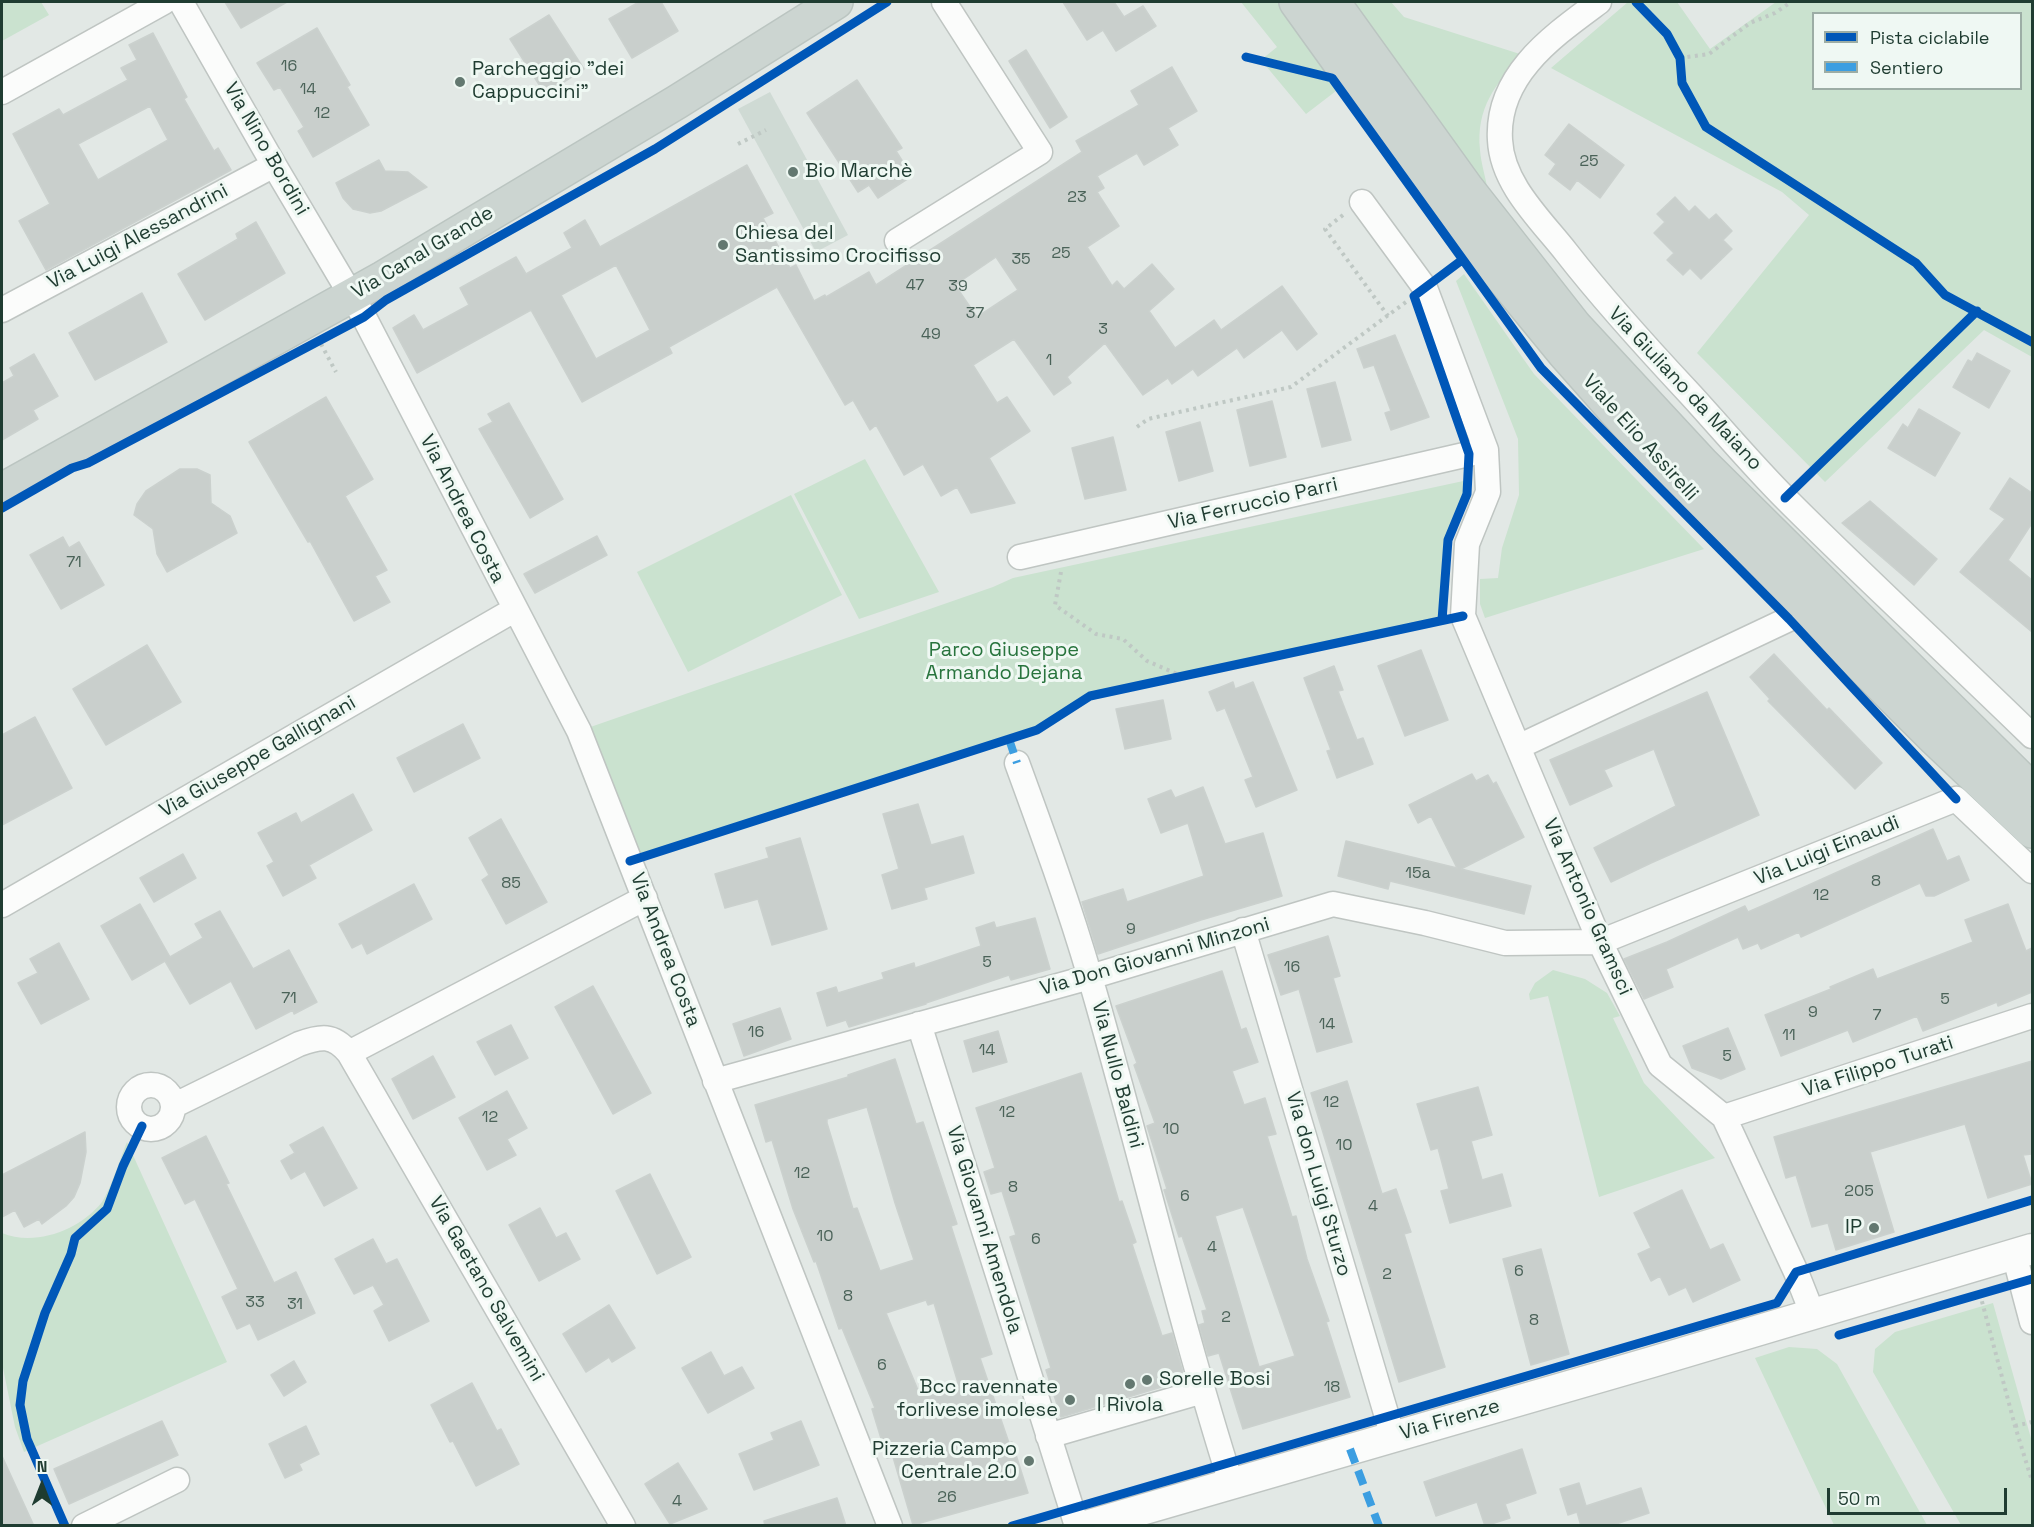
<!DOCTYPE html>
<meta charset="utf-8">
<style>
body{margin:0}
#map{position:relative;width:2034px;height:1527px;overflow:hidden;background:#e2e8e5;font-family:"Space Grotesk",sans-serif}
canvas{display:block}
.frame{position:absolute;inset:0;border:3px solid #1f3c31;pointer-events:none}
.legend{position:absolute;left:1812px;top:12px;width:210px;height:78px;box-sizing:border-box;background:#eff8f3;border:2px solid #9cada5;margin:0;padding:8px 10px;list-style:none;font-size:18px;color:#1f3c31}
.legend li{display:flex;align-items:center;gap:12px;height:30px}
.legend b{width:30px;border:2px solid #9cada5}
.north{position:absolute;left:12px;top:1455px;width:60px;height:60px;-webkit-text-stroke:4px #eff8f3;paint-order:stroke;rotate:0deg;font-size:16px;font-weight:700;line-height:24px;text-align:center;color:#1f3c31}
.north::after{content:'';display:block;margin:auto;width:21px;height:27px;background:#1f3c31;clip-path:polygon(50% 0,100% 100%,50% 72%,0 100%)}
.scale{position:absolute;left:1827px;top:1488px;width:180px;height:27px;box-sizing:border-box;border:3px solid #1f3c31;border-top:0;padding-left:8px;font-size:18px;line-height:21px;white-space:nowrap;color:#1f3c31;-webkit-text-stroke:4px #eff8f3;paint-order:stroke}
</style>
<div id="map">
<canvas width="2034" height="1527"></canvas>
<div class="frame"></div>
<ul class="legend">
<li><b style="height:8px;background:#0057b8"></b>Pista ciclabile</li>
<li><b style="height:8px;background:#3c9ee1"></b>Sentiero</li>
</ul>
<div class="north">N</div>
<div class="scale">50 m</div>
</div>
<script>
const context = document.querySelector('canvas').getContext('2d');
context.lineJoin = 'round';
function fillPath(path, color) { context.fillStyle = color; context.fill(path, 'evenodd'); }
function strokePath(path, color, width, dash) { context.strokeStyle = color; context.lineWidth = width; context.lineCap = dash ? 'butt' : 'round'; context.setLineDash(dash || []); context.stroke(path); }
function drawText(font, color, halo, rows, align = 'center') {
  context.font = font + ' "Space Grotesk",sans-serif'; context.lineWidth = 6; context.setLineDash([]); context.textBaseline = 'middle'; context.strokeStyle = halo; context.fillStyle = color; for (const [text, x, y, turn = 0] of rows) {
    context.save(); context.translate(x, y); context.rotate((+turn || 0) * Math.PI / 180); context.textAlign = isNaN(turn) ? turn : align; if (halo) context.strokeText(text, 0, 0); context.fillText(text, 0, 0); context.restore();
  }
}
fillPath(new Path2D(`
 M770 92 848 235 816 252 738 109Z`), '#cfdad4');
fillPath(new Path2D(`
 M2 2H41L49 15 2 41Z
 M1241 2H1278L1308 44 1336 91 1306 114 1261 60 1277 47Z
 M1353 2H1391L1404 17 1523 55C1495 84 1476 108 1480 150 1481 164 1486 178 1488 192Z
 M1628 2H1677L1710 49 1776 2H2032V357L1984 330 1825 482 1697 353 1809 215 1782 192 1551 68ZM1814 14H2020V88H1814Z
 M1464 274 1534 374 1704 549 1485 618 1480 604V579L1498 578 1502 548 1519 495 1518 439 1456 281Z
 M865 459 939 592 859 619 794 494Z
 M1468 480 1467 494 1448 540 1442 620 1090 696 1037 730 630 861 579 731 993 587 1013 578Z
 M791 495 842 595 688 672 637 572Z
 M1553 970 1585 979 1607 993 1620 1016 1613 1018 1644 1083 1715 1158 1599 1197 1548 996 1530 1000 1529 994 1535 983Z
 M127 1142 227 1362 24 1452 15 1427 2 1363V1233C35 1247 80 1230 102 1202 110 1191 121 1156 127 1142Z
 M1993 1303 2032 1442V1525H1961L1873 1372 1875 1349 1895 1332Z
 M1789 1347 1817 1349 1837 1364 1927 1525H1834L1755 1358Z`), '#cae2cf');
const building = new Path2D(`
 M225 2H287L241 28Z
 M639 2H661L678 31 632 58 609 19Z
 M1063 2H1114L1124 17 1143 6 1156 26 1116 51 1103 30 1087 40Z
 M549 15 584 69 545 94 510 39Z
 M317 28 350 85 347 87 369 125 313 157 298 131 304 127 280 87 274 90 257 63Z
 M153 33 187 97 184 99 214 151 218 148 231 170 46 270 19 221 50 204 13 134 59 109 63 115 128 80 121 68 137 60 129 45ZM150 106 168 140 98 180 78 144Z
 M1026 50 1067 117 1050 128 1009 61Z
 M1172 67 1197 111 1168 128 1178 145 1144 165 1137 153 1097 176 1104 188 1097 192 1119 226 1087 247 1112 286 1117 281 1124 289 1152 264 1174 289 1149 311 1175 348 1214 320 1221 330 1282 286 1317 334 1297 350 1282 330 1244 358 1237 348 1198 376 1193 369 1172 384 1168 378 1143 395 1105 343 1067 377 1071 383 1054 395 1014 339 973 365 997 403 1007 397 1030 431 989 458 1015 503 971 513 957 487 941 496 923 464 904 475 876 425 870 430 853 400 845 405 777 287 669 347 672 353 582 402 531 310 417 373 393 328 414 315 423 330 469 305 460 288 516 257 526 274 572 248 564 233 585 220 600 247 747 165 773 213 763 218 790 268 796 265 814 301 825 295 826 297 869 272 876 285 1082 152 1076 141 1139 105 1131 91ZM996 257 1018 290 977 317 955 285ZM616 265 650 330 596 359 561 295Z
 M857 80 902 148 896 151 912 176 878 198 869 185 858 192 807 113Z
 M1569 124 1624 165 1600 198 1577 180 1570 190 1549 174 1556 164 1545 155Z
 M379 160 385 171 408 172 427 187 381 211 370 213 353 209 343 198 336 183Z
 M1675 197 1689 212 1695 206 1709 220 1716 214 1732 231 1723 240 1732 249 1701 279 1690 268 1683 275 1667 260 1674 253 1654 233 1665 222 1657 214Z
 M256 222 285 273 205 320 178 274 238 239 236 234Z
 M142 293 167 342 95 380 69 333Z
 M1395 335 1429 417 1391 430 1385 413 1391 411 1374 365 1364 368 1357 349Z
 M1977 353 2010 371 1989 408 1953 387 1968 360 1972 362Z
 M34 354 58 396 33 410 38 419 2 440V383L14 376 10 368Z
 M1335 382 1351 440 1322 447 1307 389Z
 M326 397 373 479 345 496 387 570 375 576 390 602 354 621 310 541 308 542 249 442Z
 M1272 401 1286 457 1250 466 1237 410Z
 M509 403 563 499 530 518 479 429 493 422 488 414Z
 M1919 409 1960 433 1935 476 1888 448 1903 424 1908 428Z
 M1200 422 1213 471 1179 481 1166 432Z
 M1113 437 1126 490 1085 499 1072 448Z
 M180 469H197L210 475 211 503 230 516 237 533 167 572 157 554 153 529 134 515 137 504 146 491Z
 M2010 478 2032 493V523L2008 560 2032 580V632L1960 572 2005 519 1990 509Z
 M1870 501 1937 559 1914 585 1842 523Z
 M597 536 607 555 535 593 524 574Z
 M63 537 69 548 79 542 104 585 61 609 30 555Z
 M147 645 181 702 106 745 73 689Z
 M1421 650 1448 720 1405 736 1378 666Z
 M1774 654 1827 710 1829 708 1882 763 1855 789 1768 701 1770 699 1750 677Z
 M1334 666 1343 690 1338 691 1357 740 1363 738 1373 764 1337 778 1327 751 1331 750 1304 678Z
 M1233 682 1235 689 1253 682 1297 790 1256 807 1245 780 1253 777 1225 708 1217 711 1209 692Z
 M1707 692 1759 815 1651 863 1611 882 1594 848 1676 806 1654 749 1604 770 1612 786 1570 805 1550 760Z
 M1163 700 1171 739 1125 749 1116 709Z
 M35 717 72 788 2 825V735Z
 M463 724 480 758 414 792 397 758Z
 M1472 774 1476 781 1488 775 1493 784 1496 782 1524 837 1461 869 1531 886 1524 914 1390 881 1388 889 1338 876 1346 841 1457 868 1431 816 1418 823 1409 805Z
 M1203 787 1225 844 1263 833 1282 896 1201 920 1098 954 1082 902 1123 889 1127 902 1204 876 1188 823 1161 833 1148 799 1171 790 1175 798Z
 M353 794 372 830 309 865 316 878 283 896 267 866 274 862 258 833 296 813 301 823Z
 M918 804 931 845 963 836 974 873 924 888 927 899 892 909 882 875 899 869 883 814Z
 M501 819 547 902 506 924 482 880 489 875 469 838Z
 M1933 829 1947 861 1959 856 1969 880 1934 896H1926L1920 883 1801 937 1799 932 1761 949 1758 943 1743 949 1738 937 1666 969 1673 987 1644 999 1624 959 1667 942 1745 906 1748 912 1771 902Z
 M800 838 827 929 772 945 758 899 725 908 715 874 769 858 766 848Z
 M183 854 196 878 154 902 140 878Z
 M414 884 432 919 367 954 362 943 352 948 339 924Z
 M140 904 170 957 203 938 195 924 220 911 253 969 289 950 317 1002 294 1014 293 1010 256 1029 231 981 190 1004 165 961 132 980 101 926Z
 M2008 904 2026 951 2032 948V992L1998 1006 1997 1002 1923 1031 1917 1016 1853 1042 1848 1030 1781 1056 1765 1015 1831 989 1830 987 1873 969 1877 979 1973 942 1965 920Z
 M1035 918 1050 969 1011 980 1009 975 926 1003V1004L849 1027 846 1020 827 1026 817 993 836 987 838 993 884 979 882 973 914 963 915 968 981 946 976 928 994 922 996 928Z
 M1328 936 1340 976 1333 978 1352 1042 1317 1052 1299 989 1281 995 1268 955Z
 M59 943 89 999 41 1024 18 983 38 973 30 959Z
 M1222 971 1241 1030 1246 1028 1258 1062 1232 1071 1244 1105 1265 1098 1276 1134 1267 1136 1292 1217 1296 1216 1307 1259 1329 1321 1326 1322 1350 1397 1243 1429 1219 1353 1208 1356 1199 1325 1205 1323 1202 1311 1207 1310 1182 1236 1179 1237 1164 1190 1167 1189 1147 1126 1155 1123 1134 1065 1137 1063 1116 1006ZM1243 1207 1295 1356 1259 1367 1215 1216Z
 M593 986 651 1093 613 1114 555 1007Z
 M780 1008 791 1039 744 1056 733 1024Z
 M511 1025 528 1058 495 1075 477 1042Z
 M1728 1028 1745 1069 1721 1079 1692 1068 1683 1046Z
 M998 1031 1007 1062 973 1072 964 1041Z
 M433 1056 455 1097 413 1119 392 1079Z
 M895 1059 916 1124 923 1122 957 1224 951 1226 992 1354 980 1358 1009 1443 1012 1442 1028 1493 913 1525 893 1457 887 1458 872 1409 875 1408 842 1328 839 1329 816 1261 814 1262 793 1209 772 1140 766 1142 755 1105 848 1077V1075ZM867 1107 895 1203 914 1260 880 1271 857 1208 853 1209 827 1123V1119ZM926 1300 928 1305 934 1303 958 1383 920 1395 886 1313Z
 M2032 1061V1154L2023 1155 2032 1184 1988 1198 1965 1124 1870 1152 1894 1232 1836 1250 1828 1223 1812 1227 1796 1175 1786 1178 1774 1137Z
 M1081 1073 1119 1202 1122 1201 1136 1242 1132 1244 1162 1336 1172 1333 1185 1380 1061 1417 1046 1370 1051 1368 1010 1237 1016 1235 1002 1191 991 1194 984 1172 995 1168 976 1108Z
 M1347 1081 1382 1194 1396 1189 1411 1232 1404 1234 1445 1367 1399 1382 1311 1093Z
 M1478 1087 1492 1135 1471 1141 1482 1180 1502 1174 1511 1206 1450 1223 1441 1191 1449 1189 1438 1148 1431 1150 1417 1104Z
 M507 1091 527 1128 507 1139 516 1155 487 1170 459 1118Z
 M323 1127 357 1188 324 1206 305 1171 291 1179 281 1161 295 1153 290 1145Z
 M85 1132 86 1152 80 1183 74 1197 66 1206 42 1224 39 1219 24 1227 15 1210 2 1217V1175Z
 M206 1136 229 1183 226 1184 274 1283 296 1272 315 1313 258 1340 250 1323 237 1329 222 1297 238 1289 195 1199 185 1204 162 1158Z
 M650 1174 691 1257 657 1274 616 1191Z
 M1682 1190 1710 1250 1723 1244 1740 1280 1693 1302 1686 1287 1669 1295 1660 1276 1651 1281 1638 1254 1651 1248 1634 1213Z
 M540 1208 556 1238 566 1233 580 1259 539 1281 509 1225Z
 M373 1239 386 1264 397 1259 429 1321 389 1341 374 1311 384 1305 373 1285 354 1294 335 1259Z
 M1541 1249 1569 1354 1531 1365 1503 1259Z
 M609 1305 635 1348 612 1362 609 1357 586 1372 563 1334Z
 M711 1352 724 1376 742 1367 754 1388 708 1413 682 1368Z
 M294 1361 306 1382 284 1396 271 1375Z
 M472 1383 497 1431 501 1429 519 1464 476 1486 453 1441 450 1442 431 1405Z
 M162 1421 178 1455 69 1504 54 1469Z
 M801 1421 819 1465 754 1490 739 1454 774 1440 771 1433Z
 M306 1426 319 1454 299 1464 302 1470 285 1478 269 1444Z
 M1522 1449 1536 1493 1505 1504 1510 1518 1485 1526 1477 1502 1436 1516 1424 1482Z
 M2 1456 34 1526H2Z
 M678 1463 707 1509 670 1524 645 1484Z
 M1579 1483 1586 1506 1641 1488 1649 1513 1610 1526H1581L1577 1512 1568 1515 1560 1489Z
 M837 1498 846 1526H765L764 1521Z`);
fillPath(building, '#c9cfcc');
strokePath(building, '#cbd1ce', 1.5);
const minor = new Path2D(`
 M181 2 274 165 364 317 579 731 890 1526
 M1599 2C1553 36 1496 75 1500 140 1502 184 1540 219 1566 252 1605 302 1647 348 1690 394 1722 429 1753 466 1787 500 1867 580 1951 657 2032 736
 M2 92 164 2
 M1362 202 1425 288 1486 450 1488 492 1467 544 1463 616 1600 942 1660 1065 1724 1117 1796 1272 1813 1315
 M897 241 1040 152 944 2
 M2 310 274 165
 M1020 557 1486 450
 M1518 747 1789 619
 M1017 763C1043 834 1069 905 1090 977 1139 1145 1178 1316 1231 1483
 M2 905 514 610
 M1243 930 1393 1437
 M919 1024 1077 1526
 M715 1081 1090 977 1333 904 1425 923 1505 943 1600 942 1956 799 2032 871
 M129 1107a22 22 0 1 1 44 0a22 22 0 1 1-44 0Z
 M173 1106 299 1044C321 1036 333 1034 349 1053
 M1724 1117 2032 1016
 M2014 1254 2032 1322
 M1048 1436 1203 1391
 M84 1526 177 1480
 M623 1526 349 1053 645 898`);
const tertiary = new Path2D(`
 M1086 1526 1652 1362 2032 1249`);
const primary = new Path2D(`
 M1296 2 1436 197 1564 353 1686 491 1935 739 2032 831
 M1333 2 1466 187 1575 326 1702 463 2032 790
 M2 490 383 278 677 102 836 2`);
strokePath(minor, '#bfc5c2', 27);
strokePath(tertiary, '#bfc5c2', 33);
strokePath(primary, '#bbc5c1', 36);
strokePath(new Path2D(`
 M1680 58 1709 54 1750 23 1775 13 1791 2
 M738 144 766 130
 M1343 215 1325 229 1388 316
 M321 344 336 372
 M1137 427 1148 419 1291 387 1406 302
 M1061 572 1055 605 1096 634 1123 639 1147 661 1182 676
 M1980 1294 2015 1426 2032 1481
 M2015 1426 2032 1422`), '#bfc8c4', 4, [3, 4.5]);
strokePath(minor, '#fbfcfb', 24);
strokePath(tertiary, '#fbfcfb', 30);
strokePath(primary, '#ccd5d1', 33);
strokePath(new Path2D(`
 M1009 739 1017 763
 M1350 1449 1379 1526`), '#3c9ee1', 8, [15, 8]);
strokePath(new Path2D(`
 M1636 2 1667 34 1680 58 1682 83 1706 127 1916 263 1945 295 2032 342
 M1246 57 1332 78 1541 368 1789 619 1956 799
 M1785 498 1977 311
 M2 508 72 468 88 463 364 317 386 300 655 149 887 2
 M1442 620 1448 540 1467 494 1469 454 1414 296 1462 260
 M630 861 1037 730 1090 696 1463 616
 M1839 1335 2032 1279
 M65 1526 27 1439 20 1405 23 1381 45 1313 71 1254 75 1238 107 1209 123 1166 142 1126
 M1012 1526 1777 1303 1796 1272 2032 1200`), '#0057b8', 9);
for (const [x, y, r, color] of [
 [460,82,6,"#637870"],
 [793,172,6,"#637870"],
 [723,245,6,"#637870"],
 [1874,1228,6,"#637870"],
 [1147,1380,6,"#637870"],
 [1130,1384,6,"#637870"],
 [1070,1400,6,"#637870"],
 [1029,1461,6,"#637870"]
]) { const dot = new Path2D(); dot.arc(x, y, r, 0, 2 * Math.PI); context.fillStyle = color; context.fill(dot); strokePath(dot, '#eff8f3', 2); }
drawText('16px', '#4a6258', null, [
 ["16",289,67],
 ["14",308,90],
 ["12",322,114],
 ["25",1589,162],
 ["23",1077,198],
 ["25",1061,254],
 ["35",1021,260],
 ["47",915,286],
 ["39",958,287],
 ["37",975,314],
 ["3",1103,330],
 ["49",931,335],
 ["1",1049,361],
 ["71",74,563],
 ["15a",1418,874],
 ["8",1876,882],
 ["85",511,884],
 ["12",1821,896],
 ["9",1131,930],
 ["5",987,963],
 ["16",1292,968],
 ["71",289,999],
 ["5",1945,1000],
 ["9",1813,1013],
 ["7",1877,1016],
 ["14",1327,1025],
 ["16",756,1033],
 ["11",1789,1036],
 ["14",987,1051],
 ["5",1727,1057],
 ["12",1331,1103],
 ["12",1007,1113],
 ["12",490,1118],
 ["10",1171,1130],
 ["10",1344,1146],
 ["12",802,1174],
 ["8",1013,1188],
 ["205",1859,1192],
 ["6",1185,1197],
 ["4",1373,1207],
 ["10",825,1237],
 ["6",1036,1240],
 ["4",1212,1248],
 ["6",1519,1272],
 ["2",1387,1275],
 ["8",848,1297],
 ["33",255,1303],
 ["31",295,1305],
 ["2",1226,1318],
 ["8",1534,1321],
 ["6",882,1366],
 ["18",1332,1388],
 ["26",947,1498],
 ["4",677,1502]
]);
drawText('20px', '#1f3c31', '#eff8f3', [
 ["Parcheggio \"dei",472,70],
 ["Cappuccini\"",472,93],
 ["Bio Marchè",805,172],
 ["Chiesa del",735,234],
 ["Santissimo Crocifisso",735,257],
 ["IP",1862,1228,"right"],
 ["Sorelle Bosi",1159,1380],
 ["Bcc ravennate",1058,1388,"right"],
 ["forlivese imolese",1058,1411,"right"],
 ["I Rivola",1130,1406,"center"],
 ["Pizzeria Campo",1017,1450,"right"],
 ["Centrale 2.0",1017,1473,"right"]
], 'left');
drawText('20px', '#1f3c31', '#eff8f3', [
 ["Via Nino Bordini",266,149,60],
 ["Via Luigi Alessandrini",138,237,-28],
 ["Via Canal Grande",423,253,-31],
 ["Via Giuliano da Maiano",1685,389,47],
 ["Viale Elio Assirelli",1640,438,48],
 ["Via Ferruccio Parri",1253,504,-13],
 ["Via Andrea Costa",462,509,63],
 ["Via Giuseppe Gallignani",258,757,-30],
 ["Via Luigi Einaudi",1827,851,-22],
 ["Via Antonio Gramsci",1587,907,66],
 ["Via Andrea Costa",665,950,69],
 ["Via Don Giovanni Minzoni",1155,957,-16],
 ["Via Filippo Turati",1878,1067,-18],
 ["Via Nullo Baldini",1117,1075,75],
 ["Via don Luigi Sturzo",1318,1184,74],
 ["Via Giovanni Amendola",984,1230,73],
 ["Via Gaetano Salvemini",486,1289,60],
 ["Via Firenze",1450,1420,-16]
]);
drawText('20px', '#28743d', '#eff8f3', [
 ["Parco Giuseppe",1004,651],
 ["Armando Dejana",1004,674]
]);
</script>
